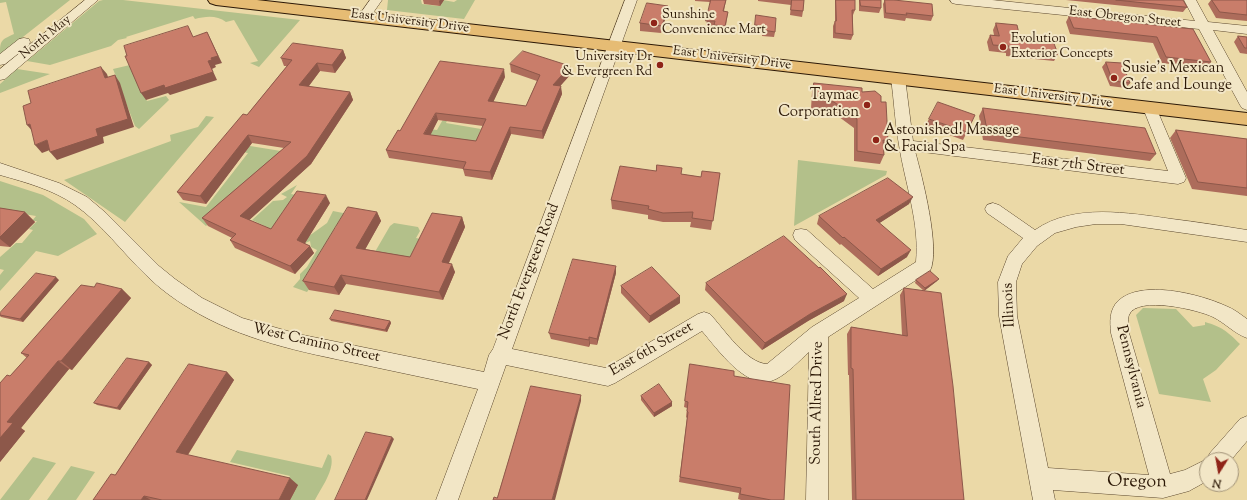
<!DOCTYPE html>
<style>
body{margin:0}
#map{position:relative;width:1247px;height:500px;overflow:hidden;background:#ebd9a7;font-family:"Sorts Mill Goudy",serif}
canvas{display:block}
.north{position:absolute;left:1199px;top:452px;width:40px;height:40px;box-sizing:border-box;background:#f2e6c6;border:1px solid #a39479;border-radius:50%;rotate:191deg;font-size:11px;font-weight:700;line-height:16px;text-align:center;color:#2c1806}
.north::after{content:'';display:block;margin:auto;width:14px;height:18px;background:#8f2418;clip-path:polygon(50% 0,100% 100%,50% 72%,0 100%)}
</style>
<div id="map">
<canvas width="1247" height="500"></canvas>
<div class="north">N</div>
</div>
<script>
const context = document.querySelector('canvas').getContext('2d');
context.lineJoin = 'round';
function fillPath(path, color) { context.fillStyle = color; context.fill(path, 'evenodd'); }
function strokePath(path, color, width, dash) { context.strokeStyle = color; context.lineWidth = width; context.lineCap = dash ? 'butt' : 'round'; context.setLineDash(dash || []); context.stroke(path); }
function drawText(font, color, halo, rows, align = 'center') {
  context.font = font + ' "Sorts Mill Goudy",serif'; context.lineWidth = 4; context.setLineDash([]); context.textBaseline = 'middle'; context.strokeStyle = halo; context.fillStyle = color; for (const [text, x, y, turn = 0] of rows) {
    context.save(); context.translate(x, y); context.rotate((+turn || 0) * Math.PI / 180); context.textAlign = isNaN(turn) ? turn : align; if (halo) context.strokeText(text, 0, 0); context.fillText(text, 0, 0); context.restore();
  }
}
fillPath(new Path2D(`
 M0 0H70L0 55C0 40 1 40 14 34L6 2 0 3Z
 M103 0H123L300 20 259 67 250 63 258 61 234 20 226 22C217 15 206 16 195 19L193 16 126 37 127 38 118 40 111 46 50 65 27 61 99 1Z
 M388 0H421L422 4 438 6 443 0 454 2 457 0H475L464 19 387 10Z
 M130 65 147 101 166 96 169 100 139 129 135 126 113 69Z
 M17 69 50 74 0 93V84Z
 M459 91 446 123 481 129 476 142 447 143 404 126 437 130Z
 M206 116 214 117 125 222 64 180 171 141 170 135 198 127Z
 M244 145 287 152 206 226 179 202 206 207 248 153 221 149Z
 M798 160 887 171 886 175 794 226Z
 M0 181 43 195 84 219 97 234 58 256 36 251 0 291V275L4 270 0 269V257L16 243H22L33 230 29 229 37 221H32L36 216 0 210Z
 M297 185 291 194 302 196 283 211 281 215 309 236 327 223 333 211 353 215 335 227 337 232 312 285 307 292 293 287 300 279V274L307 267 317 250 311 247 310 241 303 244 252 220 273 201 283 200 287 197 281 194Z
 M394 223 418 227 420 231 416 238 421 239 437 257H372L390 226Z
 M1143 308 1176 309 1193 327 1205 325V322C1222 327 1227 331 1240 344L1216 370 1203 379 1211 402 1159 394 1136 315Z
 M237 450 322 468 328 454 331 456C335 470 321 488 315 500H288L286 484 290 476 230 462Z
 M33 457 56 463 29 500H0Z
 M71 466 95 472 76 500H47Z`), '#b3c08a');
const minor = new Path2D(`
 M85 0H98L5 79 0 80V69Z
 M370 0H382L368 20H360L358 17Z
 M625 0H637L512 349 606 368 698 314 704 312 710 314C724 329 746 363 767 364L812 327 859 298 795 240 793 235 795 230 801 229 807 230 873 289 916 262C920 224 905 183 899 145 895 123 894 100 891 78L893 75 898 74 903 75 905 78 913 141 1168 171 1143 108 1145 105 1150 103 1155 105 1186 178 1184 182 1178 184 915 151C922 176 941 250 930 271L828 337V500H806L809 352C799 361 788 373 776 379 748 394 717 348 702 331L615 383 608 386 506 365 458 500H436L478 389C439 381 399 372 360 364 301 352 241 340 189 308 174 299 159 288 146 275 122 252 102 224 75 205 54 190 25 182 0 175V163L59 183 87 197 106 213 159 266 175 279 202 298 242 318 298 334 484 372 489 355 493 349Z
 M950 0H992L1195 21 1184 0H1196L1208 22 1247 26V34L1213 30 1247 92V110L1242 108 1240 105 1199 29 956 4 952 3Z
 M24 38 29 39 30 42 29 45 5 64 0 65V54L19 39Z
 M993 203 999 205 1035 230C1074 203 1128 213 1172 219 1197 222 1222 226 1247 230V242L1121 224H1096L1076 227 1055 233 1037 246 1022 264 1016 282 1017 316 1048 468 1149 475 1111 333C1110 322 1109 310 1118 301 1141 279 1200 294 1226 306 1234 309 1240 314 1247 319V338C1235 334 1225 323 1213 317 1199 310 1137 295 1129 315 1127 320 1129 327 1129 333L1170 474 1185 470 1207 459 1210 453 1240 419 1247 416V441L1231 460H1207V481L1189 491 1163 498 1053 490 1055 500H1033L999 316 998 282 1008 256 1023 238 987 213 985 209 987 205Z`);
const major = new Path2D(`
 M208 0H257L1247 113V125L216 5 210 3Z`);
strokePath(minor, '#5c482e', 1);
strokePath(major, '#2c1806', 2);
fillPath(minor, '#f2e6c6');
fillPath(major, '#e6bc74');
fillPath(new Path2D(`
 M423 0H444L440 6 424 4Z
 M695 0H726L724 11 728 12 725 32 713 31 714 28 706 27 710 2 695 1Z
 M758 0H804L803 11 802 17 790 15 791 5 758 1Z
 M835 0H855V10L853 15V35L851 40 833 38V26L835 21Z
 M859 0H881V8L879 13 859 11Z
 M885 0H894L933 16 931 21 906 18 905 21 884 18 883 4Z
 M1066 0H1183L1187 7 1183 12Z
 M1211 0H1247V21L1216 18 1208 4Z
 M668 6 667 13 661 33 640 31V23Z
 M756 15 775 32 774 37 762 36V31L754 30Z
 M1069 16 1193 29 1211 62 1206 68 1162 63 1153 43 1070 34 1066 22Z
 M996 23 1020 38 1058 54 1054 61 1006 56V53L989 51 987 42 990 35H994L993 30Z
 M1238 36 1247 37V54L1240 53 1234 42Z
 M343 50 346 58 335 73 320 71 308 87 350 92 353 100 311 164 249 220 271 229 330 203 305 243 314 253 295 274 235 248 230 240 232 238 208 226 202 218 284 148 252 143 206 204 183 200 177 192 247 115 287 66H284L281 58Z
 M1106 62 1130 83 1126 88 1110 86 1102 67Z
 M510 64 571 74 560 86 562 94 543 139 511 134 492 180 465 176 463 169 389 158 386 150 400 131 505 77 493 102 526 106 537 81 511 72ZM438 120 483 126 476 141 430 135Z
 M814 83 862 92 881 102 888 141 884 150V155L880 164 854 161V128L831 111 811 109 812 92Z
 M983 108 1156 154 1150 161 983 140 979 116Z
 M929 119 967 132 963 140 925 126Z
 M1176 130 1247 139V196L1192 189 1170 138Z
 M720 173 711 230 690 227 691 222H663L648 219V215L612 209 611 200 681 174 701 177Z
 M909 204 879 223 907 257 878 276 841 244 840 245 817 224 819 216Z
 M0 208 25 212 35 222 10 247 0 246Z
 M377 212 381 221 365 249 410 257 462 217 465 227 449 263 455 272 443 300 346 284 339 295 309 290 303 281Z
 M616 266V273L597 345 590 344 589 347 551 339 549 333Z
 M59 280 23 322 1 317 0 316V313Z
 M916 280 937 281 924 291 915 283Z
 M706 283 844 301 808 321 762 350 705 290Z
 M621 286 680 303 649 323 621 293Z
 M94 287 122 289 131 298 72 370 69 369 21 428 25 431 0 462 10 376 27 358 21 353Z
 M904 288 964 500H852L849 375H848L847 334 851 327 902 335 900 295Z
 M330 319 390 321 391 323 387 332 331 321Z
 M149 362 152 365 120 410 97 405 94 403Z
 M690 364 734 376 784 500H741L738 499 739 493 679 482 687 418 686 417 687 408 684 407Z
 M227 372 234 380 188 455 298 485 290 500H93L115 475Z
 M641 396 672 402V406L654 417 641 400Z`), '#ad6c5b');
fillPath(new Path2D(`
 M440 0H444L440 6 439 1Z
 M668 6 667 13 661 33 662 26Z
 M207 32 222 63 215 65 216 67 212 69 217 80 170 95 168 93 146 100 141 93 208 61 211 58Z
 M343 50 346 58 335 73 332 65Z
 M317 63 320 71 303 94 299 85Z
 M570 66 571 74 554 93 553 85Z
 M101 67 107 74 111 86 105 78Z
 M504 69 505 77 490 109 488 101Z
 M115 75 120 83 134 127 103 137 104 143 57 160 50 152 96 129Z
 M561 86 562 94 543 139 542 131Z
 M350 92 353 100 311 164 245 224 240 216Z
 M436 113 438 120 427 142 424 134Z
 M30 124 34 133 27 125Z
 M510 127 511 134 492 180 490 172Z
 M248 135 252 143 206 204 200 196Z
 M47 140 55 148 42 153 35 145Z
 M326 195 330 203 302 248 297 240Z
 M913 197 909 204 872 228 876 220Z
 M25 212 35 222 10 247 0 239V237Z
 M377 212 381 221 361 257 356 248Z
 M462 217 465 227 445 271 442 262Z
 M310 246 314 253 295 274 290 266Z
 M911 250 907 257 878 276 881 269Z
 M452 264 455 272 443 300 439 292Z
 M616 266V273L597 345V339Z
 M341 275 346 284 339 295 334 287Z
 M56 277 59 280 23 322 20 319Z
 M939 279 937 281 924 291 925 288Z
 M122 289 131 298 72 370 61 361Z
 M847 294 844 301 808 321 762 350 765 343 810 314Z
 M680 296V303L649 323 650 316Z
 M390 321 391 323 387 332 385 330Z
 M589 337 590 344 589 347Z
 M58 361 69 369 21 428 25 431 0 462V438L7 422Z
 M149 362 152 365 120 410 117 408Z
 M227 372 234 380 185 459 176 452Z
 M581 395V401L555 500H552Z
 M672 402V406L654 417V413Z
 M392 437 394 439 367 500H365Z
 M290 478 298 485 290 500H279Z
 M144 496 151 500H141Z`), '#8d584a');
const building = new Path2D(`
 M711 0H726L723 11 728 12 725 26 714 25 715 21H706Z
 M792 0H804L803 11 791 10Z
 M836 0H855V10H852L853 35 835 33V21H836Z
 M860 0H881V8L861 6Z
 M885 0H894L932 4 933 16 906 13 907 15 886 13Z
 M1116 0H1183L1187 7Z
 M1212 0H1247V15L1220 12Z
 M647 3 668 6 662 26 640 23Z
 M756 15 776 18 775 32 763 30V26L755 25Z
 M1069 16 1193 29 1211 62 1166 57 1157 37 1074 28Z
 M996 23 1017 25 1020 38 1053 41 1058 54 1010 49 1009 46 993 45 990 35 999 36Z
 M188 26 193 37 207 32 218 56 211 58 212 60 208 61 213 72 165 88 164 85 141 93 125 56H127L124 46Z
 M1238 36 1247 37V48H1245Z
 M293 43 343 50 332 65 317 63 299 85 350 92 307 156 240 216 271 229 297 191 326 195 297 240 310 246 290 266 230 240 236 234 202 218 291 142 248 135 200 196 177 192 243 114 247 115 292 60 281 58Z
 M523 51 570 66 553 85 561 86 542 131 510 127 490 172 463 169 466 162 386 150 398 130 400 131 440 61 504 69 488 101 526 106 540 75 510 64ZM436 113 486 119 476 141 424 134Z
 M1106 62 1122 63 1130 83 1113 81Z
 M101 67 105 78 115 75 128 119 96 129 98 136 50 152 47 140 35 145 30 124 27 125 23 106 31 103 28 91Z
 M814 83 862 88V92L875 91 881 96V102H886L888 141 883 140 884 155 857 151V119L834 102 814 99Z
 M938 102 975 115 967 132 929 119Z
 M983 108 1145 128 1156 154 988 133Z
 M1176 130 1247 139V188L1198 182Z
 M657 165 682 168 681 174 701 177 702 171 720 173 713 221 692 218 693 212 663 213 648 209 649 206 611 200 620 166 656 171Z
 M888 178 913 197 876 220 911 250 881 269 844 237 843 238 819 216Z
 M348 207 377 212 356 248 410 257 432 213 462 217 442 262 452 264 439 292 341 275 334 287 303 281Z
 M0 208 25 212 0 237Z
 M784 236 819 268 820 267 847 294 810 314 765 343 706 283Z
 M573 259 616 266 597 339 589 337V340L549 333Z
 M652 267 680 296 650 316 621 286Z
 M930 271 939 279 925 288 916 280Z
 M36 273 56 277 20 319 0 315V313Z
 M97 283 122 289 61 361H58L7 422 13 423 0 438V383L7 375 10 376 29 355 21 353 81 285 94 287Z
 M904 288 941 293 953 386 964 500H856L853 369 851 368V327L907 336Z
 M335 310 390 321 385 330 330 319Z
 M127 358 149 362 117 408 94 403Z
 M189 364 227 372 176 452 290 478 279 500H162L144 496 141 500H93L111 474 115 475Z
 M690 364 734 371V376L790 385 784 500H771L740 494 741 488 680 477 688 412 687 411 688 402 685 401Z
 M659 384 672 402 654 413 641 396Z
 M531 386 581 395 552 500H493L494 497 497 498Z
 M366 432 392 437 365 500H335Z`);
fillPath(building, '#c97d6a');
strokePath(building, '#8d584a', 1);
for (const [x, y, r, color] of [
 [654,23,4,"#8f2418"],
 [1003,47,4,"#8f2418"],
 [660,65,4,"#8f2418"],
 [1114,78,4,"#8f2418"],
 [867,105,4,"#8f2418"],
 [876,140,4,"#8f2418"]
]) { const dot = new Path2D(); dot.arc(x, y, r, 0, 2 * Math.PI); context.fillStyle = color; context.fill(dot); strokePath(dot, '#f2e6c6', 1.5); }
drawText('13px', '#2c1806', '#f2e6c6', [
 ["Sunshine",662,16],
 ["Convenience Mart",662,31],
 ["Evolution",1011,40],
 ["Exterior Concepts",1011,55],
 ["University Dr",652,58,"right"],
 ["& Evergreen Rd",652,73,"right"]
], 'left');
drawText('13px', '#2c1806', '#f2e6c6', [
 ["East Obregon Street",1125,18,6],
 ["East University Drive",410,22,7],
 ["North May",46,38,-39],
 ["East University Drive",732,59,7],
 ["East University Drive",1053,97,7]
]);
drawText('15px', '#2c1806', '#f2e6c6', [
 ["Susie's Mexican",1122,69],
 ["Cafe and Lounge",1122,86],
 ["Taymac",859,96,"right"],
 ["Corporation",859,113,"right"],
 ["Astonished! Massage",884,131],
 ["& Facial Spa",884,148]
], 'left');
drawText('15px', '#2c1806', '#f2e6c6', [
 ["East 7th Street",1078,166,7],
 ["North Evergreen Road",530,272,-69],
 ["Illinois",1010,305,-93],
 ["West Camino Street",316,344,13],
 ["East 6th Street",652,350,-30],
 ["Pennsylvania",1130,367,76],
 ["South Allred Drive",818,403,-89]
]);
drawText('18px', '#2c1806', '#f2e6c6', [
 ["Oregon",1137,483,1]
]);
</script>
